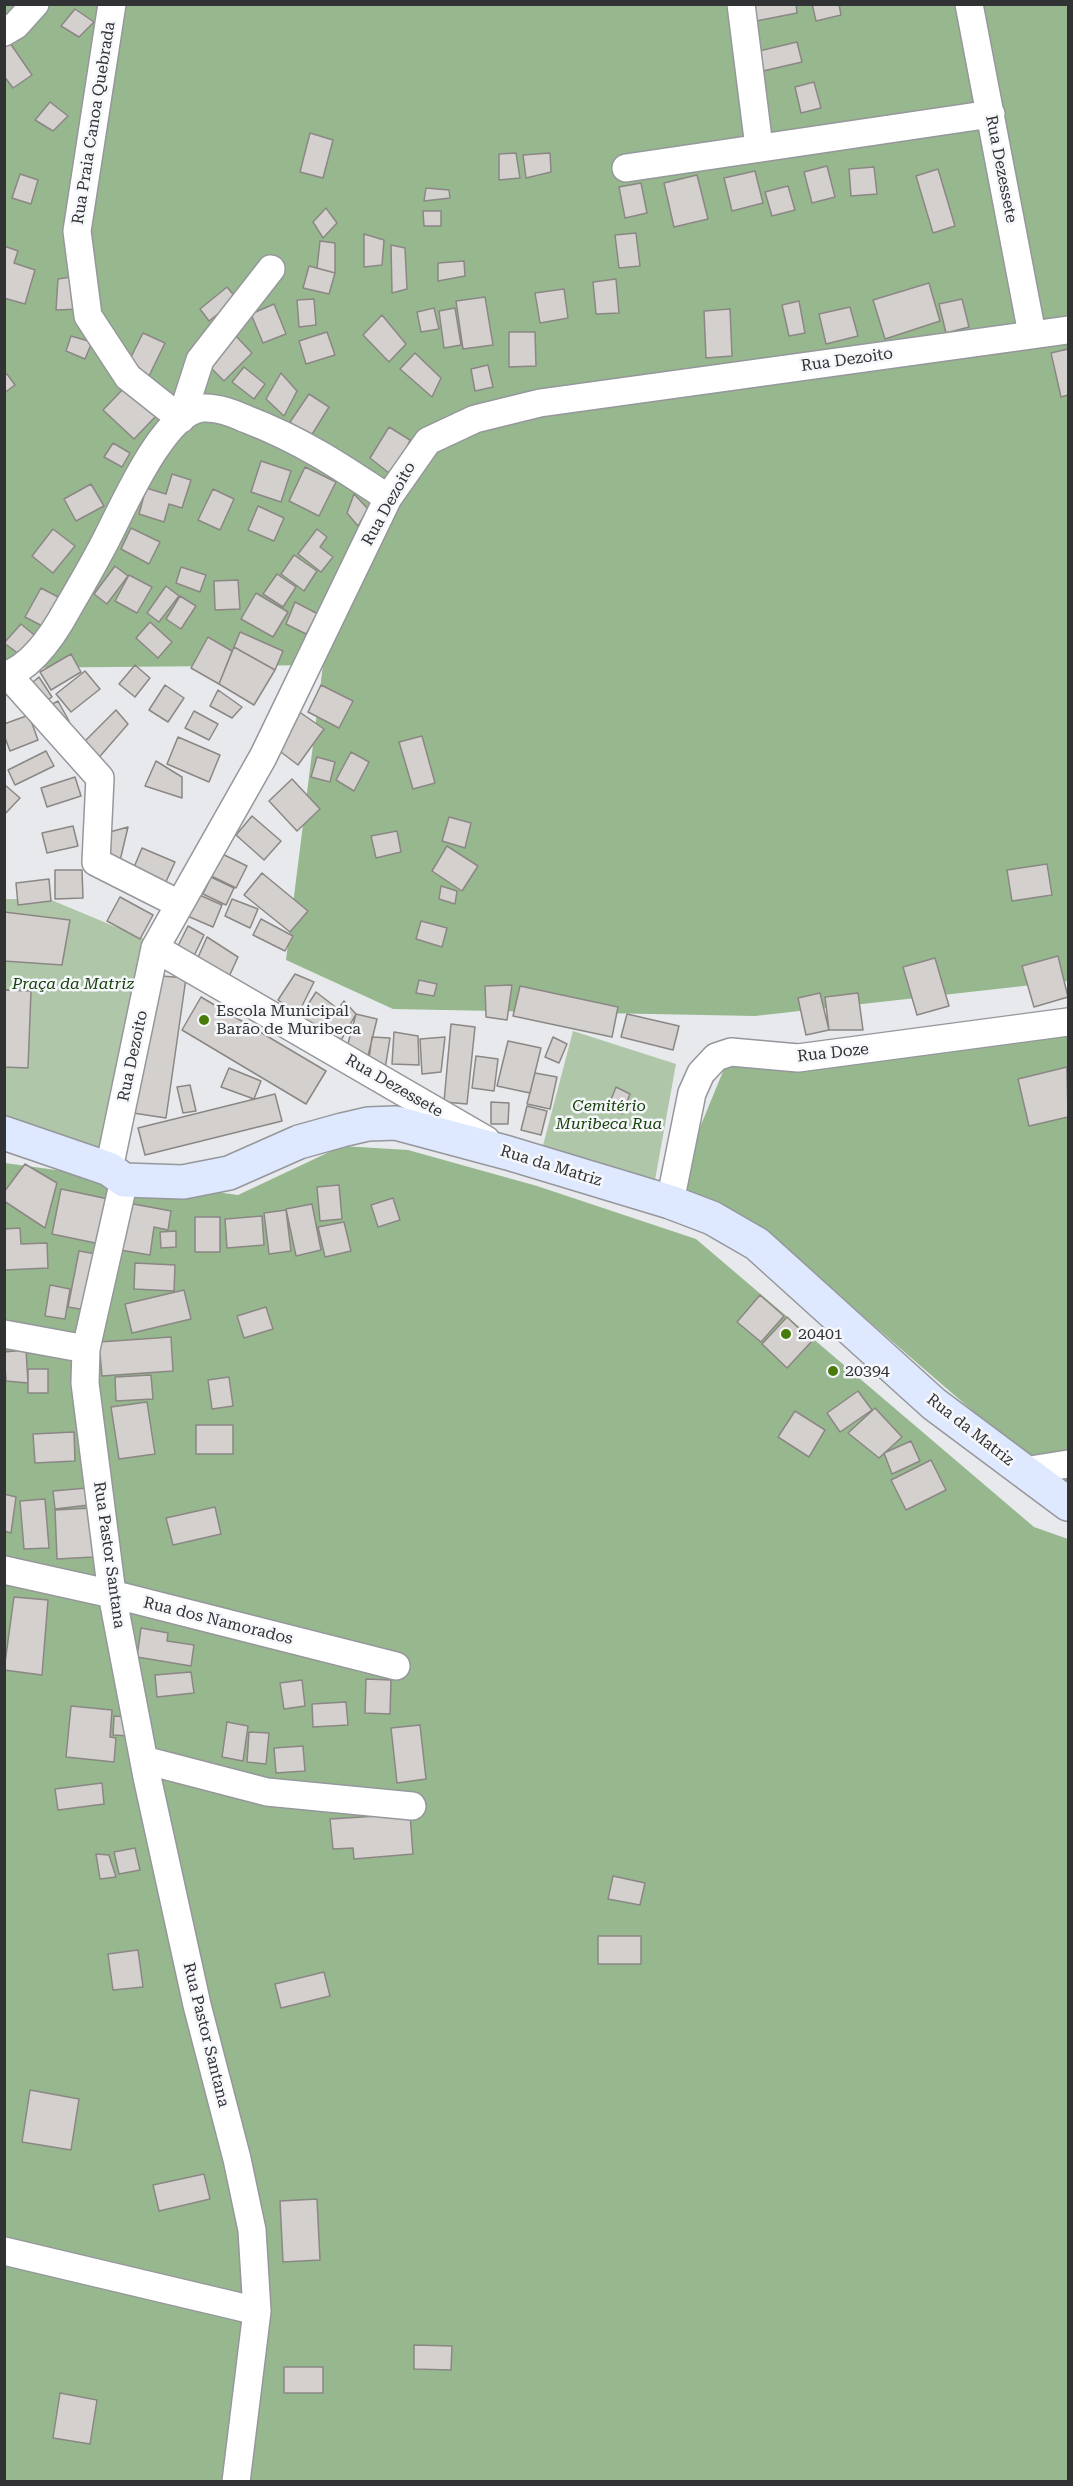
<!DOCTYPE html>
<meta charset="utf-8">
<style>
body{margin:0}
#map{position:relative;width:1073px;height:2486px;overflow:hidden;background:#e7e9ed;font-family:"Roboto Serif",serif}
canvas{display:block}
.frame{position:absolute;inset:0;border:6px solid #313234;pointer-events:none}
</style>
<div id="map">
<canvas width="1073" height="2486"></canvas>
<div class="frame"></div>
</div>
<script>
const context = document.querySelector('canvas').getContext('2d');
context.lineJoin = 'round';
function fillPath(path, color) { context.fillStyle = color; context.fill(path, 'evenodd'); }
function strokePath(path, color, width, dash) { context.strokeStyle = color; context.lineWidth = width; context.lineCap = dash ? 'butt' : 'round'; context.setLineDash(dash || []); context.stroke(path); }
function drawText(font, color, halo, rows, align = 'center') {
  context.font = font + ' "Roboto Serif",serif'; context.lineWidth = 5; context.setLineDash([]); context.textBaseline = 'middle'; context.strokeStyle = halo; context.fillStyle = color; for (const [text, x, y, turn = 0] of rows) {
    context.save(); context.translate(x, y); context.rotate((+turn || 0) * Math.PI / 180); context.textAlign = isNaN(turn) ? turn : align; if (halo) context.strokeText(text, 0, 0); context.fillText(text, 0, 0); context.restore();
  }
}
fillPath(new Path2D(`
 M5 899H49L154 943 103 1152 5 1124Z
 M573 1031 676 1064 653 1191 541 1153Z`), '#afc6a9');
fillPath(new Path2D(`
 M4 5H1068V981L755 1016 393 1009 286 960 323 665 5 668Z
 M1068 1033V1491L1026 1457 769 1235 737 1212 686 1192 698 1132 731 1052Z
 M342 1146 408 1150 537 1186 696 1239 1034 1527 1068 1539V2481L5 2482V1163L238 1195Z`), '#97b78f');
const building = new Path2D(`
 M747 4H796L797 13 751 22Z
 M812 4H839L841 15 816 21Z
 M75 9 94 22 79 37 61 26Z
 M797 42 802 62 763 71 759 51Z
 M10 43 32 75 13 88 4 76V47Z
 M814 82 821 108 801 113 795 87Z
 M50 102 68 116 53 131 35 120Z
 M310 133 333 140 323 178 300 172Z
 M516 153 520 178 499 180V154Z
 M550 153 551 172 526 178 523 155Z
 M827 166 835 197 812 203 804 172Z
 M874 167 877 194 851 196 849 169Z
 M938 169 955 226 933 233 916 176Z
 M755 171 763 203 732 211 724 178Z
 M20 174 38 180 31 204 12 198Z
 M697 175 708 219 674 227 664 183Z
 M641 183 647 213 625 218 619 187Z
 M788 186 795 210 772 216 765 192Z
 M426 188 449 190 450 198 424 201Z
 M326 208 337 223 323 238 313 222Z
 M423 211H441V226H424Z
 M636 233 640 266 619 268 615 235Z
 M364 234 384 240 382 265 364 267Z
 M320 241 335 243V273L317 268Z
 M391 245 405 248 407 289 392 293Z
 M4 246 18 251 14 263 35 270 25 304 4 298Z
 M464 261 465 276 438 281V263Z
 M309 266 335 273 329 294 303 288Z
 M77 276 80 309 56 310 58 279Z
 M616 279 619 313 596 314 593 282Z
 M929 283 940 321 885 339 873 300Z
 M227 287 237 299 209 321 200 309Z
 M564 289 568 318 540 323 535 293Z
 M485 297 493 345 463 349 456 301Z
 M314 299 316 325 299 327 297 300Z
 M962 299 969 327 946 333 939 304Z
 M799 301 805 333 789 336 782 305Z
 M274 304 286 334 263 343 251 314Z
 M850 307 858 336 826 344 819 314Z
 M434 308 439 329 421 332 417 312Z
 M455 308 461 345 444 348 439 311Z
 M730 309 732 356 706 358 704 311Z
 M382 315 406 344 389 362 363 335Z
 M327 332 335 355 306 364 299 341Z
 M509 332H535L536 366 509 367Z
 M143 333 165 343 148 378 126 367Z
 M235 335 252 353 224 381 207 364Z
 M71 336 92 342 85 359 66 351Z
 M1068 349V395L1061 397 1051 353Z
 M415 353 441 378 432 397 400 369Z
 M488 365 493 387 475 391 471 369Z
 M244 367 265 384 254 399 232 382Z
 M281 373 297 391 284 416 266 399Z
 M7 374 15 385 4 393V375Z
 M126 386 156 416 134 439 103 410Z
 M309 394 329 407 311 436 290 422Z
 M389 427 410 440 394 477 370 458Z
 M113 443 130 453 122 467 104 457Z
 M261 461 291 471 281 502 251 492Z
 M305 467 336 482 319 516 289 501Z
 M172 474 191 480 182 508 169 504 164 522 139 514 146 488 166 494Z
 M91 484 104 506 76 521 64 499Z
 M213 489 234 499 220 530 198 520Z
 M354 494 368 509 358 526 347 513Z
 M258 506 284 518 274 541 248 530Z
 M131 528 160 542 149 564 121 549Z
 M53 529 75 546 53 573 32 556Z
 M317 529 327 537 320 547 333 557 321 572 298 554Z
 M294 555 317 571 304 591 281 574Z
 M115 566 128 576 107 604 94 594Z
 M181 567 206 575 200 592 176 583Z
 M277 574 296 587 283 607 263 594Z
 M129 575 152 587 137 613 115 601Z
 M238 580 240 609 215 610 214 581Z
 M166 586 179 596 159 622 147 613Z
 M41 588 62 599 46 628 25 617Z
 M256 593 288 612 273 637 241 619Z
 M180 596 196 606 181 629 166 619Z
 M295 602 318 614 306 634 286 624Z
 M150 622 172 642 158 658 136 638Z
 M21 624 39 639 23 657 4 643Z
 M240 632 283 651 275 670 234 647Z
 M208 637 232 651 219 684 191 668Z
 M234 647 275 670 254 705 219 684Z
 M71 654 81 672 51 690 40 672Z
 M135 665 150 678 135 697 119 684Z
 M85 671 100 689 71 712 56 694Z
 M39 677 52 697 41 705 25 689Z
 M165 685 184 698 168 722 149 710Z
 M321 685 353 701 339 728 308 712Z
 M218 690 242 707 232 718 210 706Z
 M58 701 69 721 58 725 43 709Z
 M116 710 128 724 95 762 79 747Z
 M194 711 218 724 209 740 185 728Z
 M298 711 324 729 298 765 273 746Z
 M29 715 38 740 10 751 4 735V724Z
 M422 736 435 783 413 789 399 742Z
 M178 737 220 755 209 782 167 764Z
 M46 751 54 766 15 785 8 770Z
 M351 752 369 762 354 791 336 780Z
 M317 757 335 762 330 782 311 777Z
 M156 761 182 777V798L145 786Z
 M75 777 81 796 47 807 41 788Z
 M292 779 320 809 297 831 269 801Z
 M5 785 20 798 4 815V786Z
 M252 816 281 841 264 860 236 835Z
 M449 817 471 823 465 848 442 841Z
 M73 826 78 846 47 853 42 833Z
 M128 827 119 865 103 861 106 833Z
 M397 831 401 852 376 858 371 836Z
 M447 846 478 866 462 891 432 871Z
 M142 848 175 862 164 886 132 872Z
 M214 850 247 866 236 888 203 872Z
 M1047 864 1052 895 1012 901 1007 870Z
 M55 870H82L83 898 55 899Z
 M262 873 308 911 290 932 244 895Z
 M211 877 234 888 226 905 203 894Z
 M49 879 51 901 18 905 16 883Z
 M441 886 457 891 455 904 439 899Z
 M195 893 222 905 213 927 185 915Z
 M120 897 153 915 140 939 107 921Z
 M232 899 258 909 250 928 225 916Z
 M4 912 70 920 62 965 4 961Z
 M261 919 293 936 285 951 253 935Z
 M421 921 447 928 442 947 416 939Z
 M188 926 204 935 193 958 176 950Z
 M207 937 238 957 227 981 196 962Z
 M1058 956 1068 997 1034 1007 1022 966Z
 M935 958 949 1006 917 1015 903 967Z
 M295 974 314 982 298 1014 278 1000Z
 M161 976 186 978 166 1118 133 1113Z
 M419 980 437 984 434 996 416 993Z
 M512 985 507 1020 486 1017 485 986Z
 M520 986 618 1007 612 1037 513 1016Z
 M4 990 31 991 28 1068 4 1067Z
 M316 992 338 1009 344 1001 356 1014 339 1044 314 1024 310 1029 300 1017Z
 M820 993 829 1030 806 1035 798 998Z
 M858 993 863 1030H829L825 997Z
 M201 997 326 1071 306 1104 182 1030Z
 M356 1014 377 1019 368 1056 346 1051Z
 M627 1014 679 1026 673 1050 621 1037Z
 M451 1024 475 1027 467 1104 444 1102Z
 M394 1032 418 1036 419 1065 392 1064Z
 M372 1037 390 1038 385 1069 368 1066Z
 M445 1037 441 1072 422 1074 420 1039Z
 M553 1037 567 1044 559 1063 545 1057Z
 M508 1041 541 1048 530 1093 497 1086Z
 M476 1056 498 1059 494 1091 472 1088Z
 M1067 1067 1068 1117 1029 1126 1018 1079Z
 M229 1068 261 1081 254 1099 221 1087Z
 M535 1073 557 1077 550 1109 527 1104Z
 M190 1085 196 1111 183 1113 177 1087Z
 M616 1087 630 1094 622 1114 608 1107Z
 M275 1094 282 1121 145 1155 138 1128Z
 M491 1102 509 1103 508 1124H491Z
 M527 1106 547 1111 541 1135 521 1130Z
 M25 1164 57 1183 45 1228 4 1201V1192Z
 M339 1185 342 1219 320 1221 317 1187Z
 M61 1189 113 1200 105 1245 52 1234Z
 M393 1198 400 1220 378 1227 371 1205Z
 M128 1203 171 1211 168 1230 154 1227 150 1255 120 1250Z
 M312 1204 321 1250 296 1256 286 1209Z
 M286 1210 291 1251 269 1254 264 1213Z
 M262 1216 264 1245 227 1248 225 1219Z
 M195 1217H220V1252H195Z
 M344 1222 351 1251 325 1257 318 1227Z
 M20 1228 21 1244 47 1243 48 1268 4 1270V1229Z
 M176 1231V1247L161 1248 160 1232Z
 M79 1251 102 1255 91 1311 68 1307Z
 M135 1263 175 1265 174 1291 134 1289Z
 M50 1285 70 1289 65 1319 45 1316Z
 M184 1290 191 1319 132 1333 125 1304Z
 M760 1295 784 1316 761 1342 737 1322Z
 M266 1307 273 1329 244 1338 237 1316Z
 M787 1317 812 1341 787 1368 762 1344Z
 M171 1337 173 1371 102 1376 99 1342Z
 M26 1350 28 1383 6 1381 4 1352Z
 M28 1369H48V1393H28Z
 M151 1375 153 1399 116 1401 115 1377Z
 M229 1377 233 1406 212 1409 208 1380Z
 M858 1391 872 1410 840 1432 827 1413Z
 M147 1402 155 1454 119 1459 111 1407Z
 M875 1408 902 1437 879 1458 848 1433Z
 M795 1411 825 1430 809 1457 778 1437Z
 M196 1425H233V1454H196Z
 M74 1432 75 1461 35 1463 33 1434Z
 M911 1441 920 1461 892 1474 884 1453Z
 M931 1460 946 1490 906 1510 891 1480Z
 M87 1488 89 1505 55 1509 53 1491Z
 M4 1494 16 1497 11 1533 4 1531Z
 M45 1499 49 1548 24 1549 20 1501Z
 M215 1507 221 1534 173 1545 166 1518Z
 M91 1508 93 1557 57 1559 55 1510Z
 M14 1597 48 1600 42 1675 4 1670Z
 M141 1628 168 1633 167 1641 194 1645 191 1666 137 1657Z
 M191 1672 194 1693 157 1697 155 1675Z
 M366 1679 391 1680 390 1714 365 1713Z
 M302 1680 305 1706 284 1709 280 1683Z
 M346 1702 348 1725 313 1727 312 1704Z
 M71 1706 112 1710 110 1737 116 1738 114 1762 66 1757Z
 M114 1716 130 1717 129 1736 113 1735Z
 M227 1722 248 1726 243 1761 222 1757Z
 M420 1725 426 1779 397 1783 391 1728Z
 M249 1732 269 1733 266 1764 247 1762Z
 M303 1746 305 1771 276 1773 274 1748Z
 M102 1783 104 1804 58 1810 55 1789Z
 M410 1814 413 1854 354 1859 353 1848 333 1849 330 1819Z
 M135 1848 140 1870 119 1874 114 1852Z
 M96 1854 109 1855 116 1877 100 1879Z
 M613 1876 645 1883 640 1905 608 1899Z
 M598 1936H641V1964H598Z
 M138 1950 143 1987 113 1990 108 1954Z
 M324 1972 330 1996 281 2008 275 1984Z
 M30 2090 79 2099 71 2150 22 2142Z
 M204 2174 210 2199 159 2211 153 2185Z
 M317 2199 320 2260 283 2262 280 2201Z
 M414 2345 452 2346 451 2370 414 2369Z
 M284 2367H323V2393H284Z
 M60 2393 97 2400 90 2444 53 2438Z`);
fillPath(building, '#d4d0cd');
strokePath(building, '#8b8784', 1.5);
const street = new Path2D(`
 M112 4 77 231 88 316 128 377 181 419
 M741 4 759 147
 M969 4 1032 334
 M4 32 16 25 35 4
 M626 168 991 114
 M181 419 200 360 271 269
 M8 675 100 778 96 862 179 904
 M4 676C33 667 55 632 68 608 82 584 96 560 108 536 124 505 164 412 202 408 218 407 232 413 246 419 301 440 340 466 388 498
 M155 948 486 1140
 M109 1169 155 948 263 757 388 498 428 441 475 419 540 403 1068 330
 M124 1180 86 1349 85 1383 112 1594 147 1777 197 2005 237 2159 252 2230 257 2311 236 2482
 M670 1202 692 1093 701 1073 716 1057 731 1052 798 1058 1068 1022
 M4 1334 86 1349
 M1024 1471 1068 1464
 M4 1570 112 1594 396 1666
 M144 1760 267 1792 412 1806
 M4 2251 257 2311`);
const secondary = new Path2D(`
 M4 1133 109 1169 124 1180 183 1182 229 1173 299 1142 342 1130 368 1124 396 1123 508 1153 670 1202 712 1218 757 1244 934 1404 1068 1504`);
strokePath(street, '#95979b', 30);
strokePath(secondary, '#95979b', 36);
strokePath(street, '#fff', 27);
strokePath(secondary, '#dee8ff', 33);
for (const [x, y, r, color] of [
 [204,1020,6,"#487b0a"],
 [786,1334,6,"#487b0a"],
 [833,1371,6,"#487b0a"]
]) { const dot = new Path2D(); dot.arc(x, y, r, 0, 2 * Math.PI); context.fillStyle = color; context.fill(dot); strokePath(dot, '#f5f7fb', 2); }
drawText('16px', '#313234', '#f5f7fb', [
 ["Rua Praia Canoa Quebrada",94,123,-81],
 ["Rua Dezessete",1001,169,79],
 ["Rua Dezoito",847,360,-8],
 ["Rua Dezoito",389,504,-61],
 ["Rua Doze",833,1053,-6],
 ["Rua Dezoito",133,1056,-78],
 ["Rua Dezessete",394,1086,30],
 ["Rua da Matriz",551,1166,17],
 ["Rua da Matriz",970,1430,38],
 ["Rua Pastor Santana",109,1555,82],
 ["Rua dos Namorados",218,1621,14],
 ["Rua Pastor Santana",206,2035,76]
]);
drawText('italic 16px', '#17420a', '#f5f7fb', [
 ["Praça da Matriz",73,984],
 ["Cemitério",609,1106],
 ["Muribeca Rua",609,1124]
]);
drawText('16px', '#313234', '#f5f7fb', [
 ["Escola Municipal",216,1011],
 ["Barão de Muribeca",216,1029],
 ["20401",798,1334],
 ["20394",845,1371]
], 'left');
</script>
